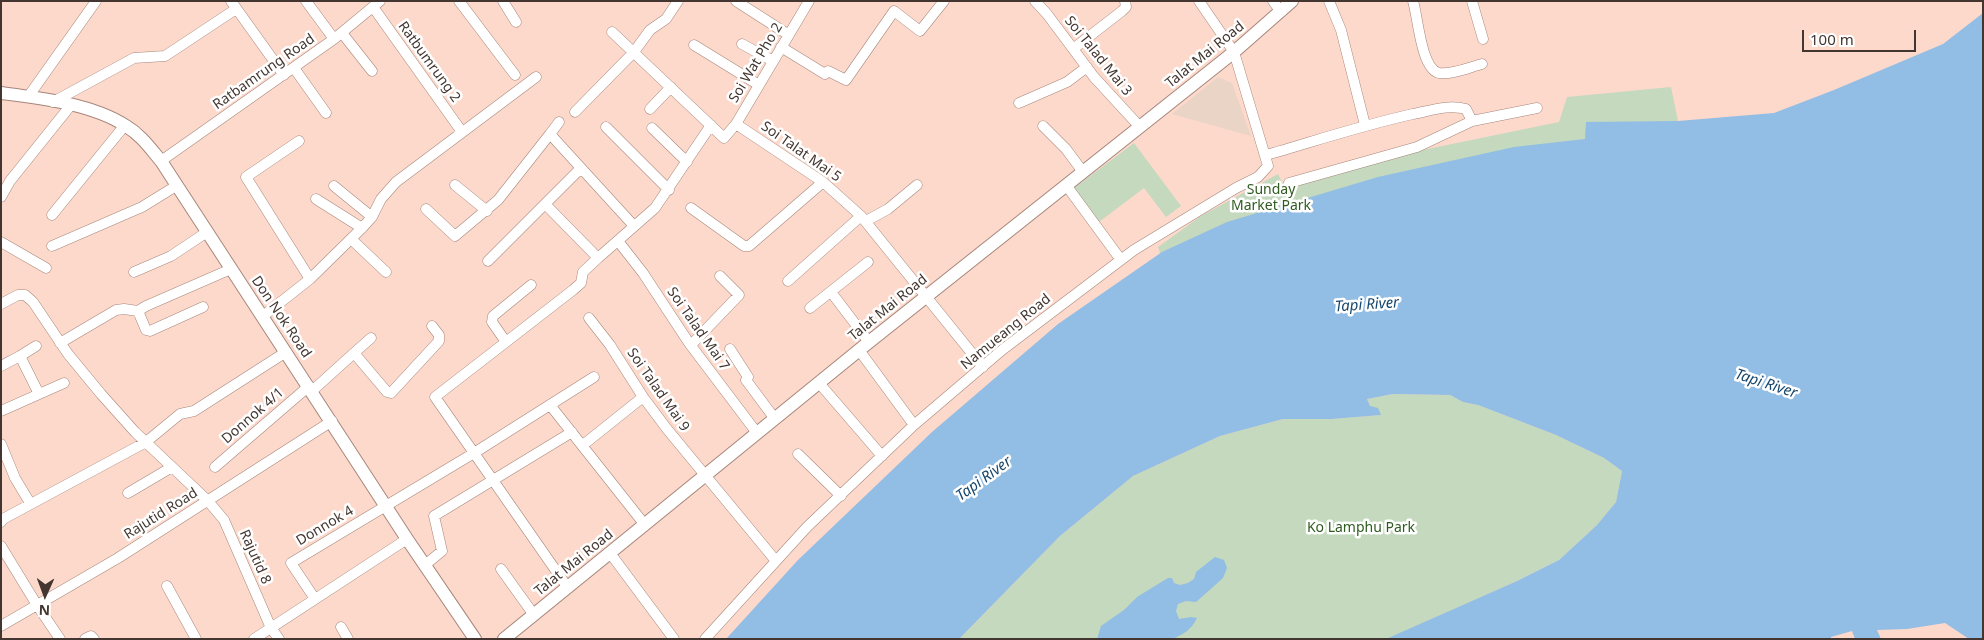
<!DOCTYPE html>
<style>
body{margin:0}
#map{position:relative;width:1984px;height:640px;overflow:hidden;background:#fdd9cc;font-family:"Noto Sans",sans-serif}
canvas{display:block}
.frame{position:absolute;inset:0;border:2px solid #433630;pointer-events:none}
.north{position:absolute;left:20px;top:570px;width:50px;height:50px;-webkit-text-stroke:4px #fff;paint-order:stroke;rotate:182deg;font-size:14px;font-weight:700;line-height:20px;text-align:center;color:#433630}
.north::after{content:'';display:block;margin:auto;width:18px;height:22px;background:#433630;clip-path:polygon(50% 0,100% 100%,50% 72%,0 100%)}
.scale{position:absolute;left:1802px;top:30px;width:114px;height:22px;box-sizing:border-box;border:2px solid #433630;border-top:0;padding-left:6px;font-size:15px;line-height:18px;white-space:nowrap;color:#433630;-webkit-text-stroke:4px #fff;paint-order:stroke}
</style>
<div id="map">
<canvas width="1984" height="640"></canvas>
<div class="frame"></div>
<div class="north">N</div>
<div class="scale">100 m</div>
</div>
<script>
const context = document.querySelector('canvas').getContext('2d');
context.lineJoin = 'round';
function fillPath(path, color) { context.fillStyle = color; context.fill(path, 'evenodd'); }
function strokePath(path, color, width, dash) { context.strokeStyle = color; context.lineWidth = width; context.lineCap = dash ? 'butt' : 'round'; context.setLineDash(dash || []); context.stroke(path); }
function drawText(font, color, halo, rows, align = 'center') {
  context.font = font + ' "Noto Sans",sans-serif'; context.lineWidth = 5; context.setLineDash([]); context.textBaseline = 'middle'; context.strokeStyle = halo; context.fillStyle = color; for (const [text, x, y, turn = 0] of rows) {
    context.save(); context.translate(x, y); context.rotate((+turn || 0) * Math.PI / 180); context.textAlign = isNaN(turn) ? turn : align; if (halo) context.strokeText(text, 0, 0); context.fillText(text, 0, 0); context.restore();
  }
}
fillPath(new Path2D(`
 M1218 77 1232 83 1251 136 1172 114Z`), '#e9d4c6');
fillPath(new Path2D(`
 M1671 87 1678 121 1162 259 1158 247 1201 216 1278 174 1284 186 1398 155 1559 122 1567 97Z
 M1134 143 1181 206 1166 217 1144 188 1099 222 1074 188Z
 M1393 394 1450 395 1463 402 1478 405 1556 435 1604 458 1622 471 1616 502 1597 525 1559 560 1517 581 1387 639H959L1060 536 1133 476 1220 436 1283 419H1332L1380 415 1370 406 1367 399Z`), '#c4d9bd');
fillPath(new Path2D(`
 M1983 13V639H1969L1945 623 1907 629 1877 630 1881 639H1855L1852 631 1831 637V639H1386L1517 581 1559 560 1597 525 1616 502 1622 471 1604 458 1556 435 1478 405 1463 402 1450 395 1393 394 1367 399 1370 406 1378 408 1381 415 1332 419H1283L1220 436 1133 476 1060 536 959 639H726L798 560 932 432 1058 324 1162 252 1227 222 1378 177 1514 147 1585 139 1586 122 1678 121 1774 113 1834 90 1943 44Z
 M1215 557 1224 560 1227 568 1223 578 1196 602 1186 601 1178 604 1176 611 1179 619 1191 617 1197 618C1191 630 1184 634 1172 639H1097L1101 626 1124 610 1137 597 1168 578H1172L1174 583 1180 585 1188 583 1194 579 1196 572Z`), '#92bde4');
const minor = new Path2D(`
 M231 1 284 75
 M306 1 334 39
 M459 1 515 75
 M503 1 516 22
 M736 1 789 35
 M1035 1 1047 14 1094 77 1140 127
 M1273 1 1281 12
 M1329 1 1341 30 1365 125
 M1413 1C1418 17 1421 69 1439 73 1452 75 1470 67 1482 64
 M1472 1 1483 39
 M373 7 462 132
 M612 32 724 138 736 124 809 1
 M342 33 372 71
 M742 44 773 61
 M694 45 759 85
 M781 47 825 74 828 71 846 80 894 11 920 31 944 1
 M1073 49 1122 11 1126 7 1125 1
 M294 68 326 113
 M28 97 96 1
 M53 102 134 58 165 56 236 9
 M1019 103 1067 82 1087 67
 M650 109 671 87
 M575 112 634 52 650 30 666 19 678 1
 M736 124 823 182 861 216 983 367
 M1043 126 1066 149 1083 172
 M606 127 669 190
 M652 128 687 162
 M550 134 559 122
 M299 141 246 177 310 279
 M1266 155C1315 141 1363 125 1413 114 1430 111 1448 104 1466 109L1472 121 1537 108
 M161 161 334 39 380 1
 M1289 183 1417 147 1472 121
 M455 185 487 211
 M1066 185 1121 260
 M334 186 372 217
 M1 197 10 181 71 105
 M316 199 362 228
 M691 208 744 246H749L823 182
 M426 209 455 236 498 200 550 134 581 168
 M52 215 125 125
 M866 221 888 209 917 185
 M634 226 581 168 545 204 598 258 655 208 711 125
 M351 239 386 272
 M618 241 643 273 689 343 757 433
 M1 242 46 268
 M52 246 142 207 176 186
 M488 261 545 204
 M134 272 171 256 207 232
 M788 281 861 216
 M531 285 493 316 492 322 506 342 435 397 568 588
 M831 292 869 342
 M1 304 18 295H25L33 302 68 354 101 394 135 432 208 501 224 520 271 628 279 639
 M810 308 868 262
 M138 311 146 330 150 331 203 307
 M263 316 310 279 362 228 372 217 381 199 396 182 536 77
 M589 318 610 345 643 397 667 429 776 561
 M506 342 573 290 581 283 583 272 598 258
 M60 343 116 310 124 309 138 311 146 306 231 269
 M691 345 739 295 720 276
 M730 349 748 377 746 380 775 419
 M859 350 914 425
 M354 353 371 338
 M20 356 36 346
 M1 366 20 356 39 394
 M819 383 882 456
 M312 391 354 353 387 392 391 393 439 341V335L432 326
 M550 405 645 525
 M1 411 64 383
 M1 444 15 478 30 503
 M583 445 643 397
 M798 454 841 496
 M215 467 309 386
 M128 493 172 467
 M1 522 3 519 146 442 180 414 194 411 286 352
 M1 546 37 605 60 639
 M610 553 674 639
 M425 565 442 551 434 516 572 432
 M501 569 534 615
 M167 586 196 639
 M315 599 291 563 474 453 594 377
 M1 626 118 558 332 421
 M341 627 348 639
 M85 639 91 636 94 639
 M254 639 407 539
 M705 639 807 527 914 425 1002 350 1134 250 1236 188 1258 177 1268 166 1234 52 1199 1`);
const major = new Path2D(`
 M1 93C40 98 93 104 126 126 141 135 150 148 161 161L407 539 475 639
 M504 639 869 342 1234 52 1292 1`);
strokePath(minor, '#a6867a', 11);
strokePath(major, '#a6867a', 14);
strokePath(minor, '#fff', 10);
strokePath(major, '#fff', 12);
drawText('14px', '#433630', '#fff', [
 ["Talat Mai Road",1205,55,-39],
 ["Soi Talad Mai 3",1098,56,51],
 ["Ratbumrung 2",429,62,54],
 ["Soi Wat Pho 2",756,63,-59],
 ["Ratbamrung Road",264,72,-35],
 ["Soi Talat Mai 5",801,152,35],
 ["Talat Mai Road",888,308,-39],
 ["Don Nok Road",281,317,56],
 ["Soi Talad Mai 7",698,329,55],
 ["Namueang Road",1006,332,-39],
 ["Soi Talad Mai 9",658,390,55],
 ["Donnok 4/1",253,416,-41],
 ["Rajutid Road",161,514,-32],
 ["Donnok 4",325,526,-31],
 ["Rajutid 8",255,557,66],
 ["Talat Mai Road",574,563,-39]
]);
drawText('14px', '#2f5b1f', '#fff', [
 ["Sunday",1271,190],
 ["Market Park",1271,206],
 ["Ko Lamphu Park",1361,528]
]);
drawText('italic 15px', '#17476c', '#fff', [
 ["Tapi River",1367,305,-4],
 ["Tapi River",1766,384,18],
 ["Tapi River",984,479,-36]
]);
</script>
